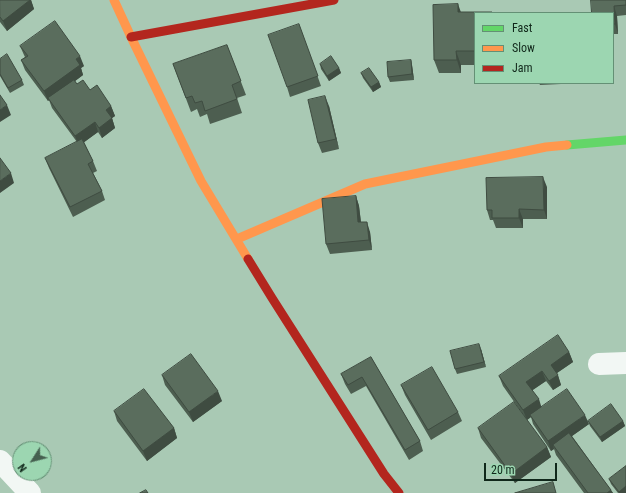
<!DOCTYPE html>
<style>
body{margin:0}
#map{position:relative;width:626px;height:493px;overflow:hidden;background:#a9c9b4;font-family:"Roboto Condensed",sans-serif}
canvas{display:block}
.legend{position:absolute;left:474px;top:12px;width:140px;height:72px;box-sizing:border-box;background:#9cd6b1;border:1px solid #649075;margin:0;padding:5px 7px;list-style:none;font-size:12px;color:#10271a}
.legend li{display:flex;align-items:center;gap:8px;height:20px}
.legend b{width:20px;border:1px solid #649075}
.north{position:absolute;left:12px;top:441px;width:40px;height:40px;box-sizing:border-box;background:#9cd6b1;border:1px solid #649075;border-radius:50%;rotate:234deg;font-size:11px;font-weight:700;line-height:16px;text-align:center;color:#10271a}
.north::after{content:'';display:block;margin:auto;width:14px;height:18px;background:#466050;clip-path:polygon(50% 0,100% 100%,50% 72%,0 100%)}
.scale{position:absolute;left:484px;top:463px;width:73px;height:18px;box-sizing:border-box;border:2px solid #10271a;border-top:0;padding-left:5px;font-size:12px;line-height:14px;white-space:nowrap;color:#10271a;-webkit-text-stroke:3px #9cd6b1;paint-order:stroke}
</style>
<div id="map">
<canvas width="626" height="493"></canvas>
<ul class="legend">
<li><b style="height:5px;background:#63d668"></b>Fast</li>
<li><b style="height:5px;background:#ff974d"></b>Slow</li>
<li><b style="height:5px;background:#b3261e"></b>Jam</li>
</ul>
<div class="north">N</div>
<div class="scale">20 m</div>
</div>
<script>
const context = document.querySelector('canvas').getContext('2d');
context.lineJoin = 'round';
function strokePath(path, color, width, dash) { context.strokeStyle = color; context.lineWidth = width; context.lineCap = dash ? 'butt' : 'round'; context.setLineDash(dash || []); context.stroke(path); }
function fillPath(path, color) { context.fillStyle = color; context.fill(path, 'evenodd'); }
strokePath(new Path2D(`
 M599 364 626 363
 M0 461 30 493`), '#f2f7f4', 22);
strokePath(new Path2D(`
 M567 145 626 140`), '#63d668', 9);
strokePath(new Path2D(`
 M114 0 131 37 201 181 248 259
 M237 239 365 184 546 147 567 145`), '#ff974d', 9);
strokePath(new Path2D(`
 M131 37 334 0
 M248 259 272 298 384 474 399 493`), '#b3261e', 9);
fillPath(new Path2D(`
 M0 0H31L34 9 7 31 0 22Z
 M591 0H626V15L617 16 618 34H613V13Z
 M461 12H492L493 13H475V65H461V73H439L434 60Z
 M299 24 321 86 290 97 287 87Z
 M227 45 246 95 237 98 242 113 210 124 207 114 200 117 197 109 191 112 173 64Z
 M20 46 84 66 81 68 83 75 75 81 77 84 90 90 111 106 115 116 112 118 115 128 102 138 98 132 84 142 93 161 97 171 93 173 102 191 105 200 73 217 49 168 45 158 77 142 52 108 49 100 48 101 25 70 21 60 25 57 24 55Z
 M0 59 22 80 24 85 10 93 0 76Z
 M411 60 412 65 414 80 390 82 388 77Z
 M320 64 339 68 341 73 329 81 321 69Z
 M361 73 379 82 381 87 373 92 363 78Z
 M539 83H582L540 85Z
 M329 106 339 149 322 153 318 143Z
 M547 187V219H523V228H496L493 220H490L487 210Z
 M356 196 359 206 361 222 370 232 372 250 330 254 326 244Z
 M481 349 486 367 457 374 455 369Z
 M569 352 573 362 557 373 561 385 553 390 546 381 532 390 541 407 589 424 572 436 613 493H584L556 455 554 449 551 451 533 424 531 417 527 420 503 386 499 376Z
 M371 357 420 441 423 451 409 460 366 386 351 394 345 384 341 374Z
 M162 375 222 401 193 422 165 385Z
 M401 385 458 412 462 421 431 440 405 395Z
 M114 411 174 428 177 438 147 461 117 421Z
 M588 421H623L625 426 602 442 590 426Z
 M478 428 547 447 551 457 515 483 481 438Z
 M626 466V493H618L611 484 609 479Z`), '#4d5e50');
fillPath(new Path2D(`
 M30 0H31L34 9 7 31 3 21Z
 M458 4 463 18 458 12Z
 M614 6 617 16 618 34 615 24Z
 M456 51 461 65V73L457 60Z
 M80 56 84 66 81 68 83 75 50 100 48 98 49 100 48 101 44 91 76 59Z
 M411 60 412 65 414 80 412 74Z
 M339 68 341 73 329 81 327 76Z
 M379 82 381 87 373 92 371 87Z
 M325 96 329 106 339 149 336 139Z
 M7 105 11 115 0 122V110Z
 M111 106 115 116 109 120 106 110Z
 M112 118 115 128 102 138 99 128Z
 M95 122 98 132 79 146 75 136Z
 M11 173 14 183 0 193V181Z
 M543 177 547 187V219L544 210Z
 M356 196 359 206 362 232 358 222Z
 M519 209 523 219V228L519 218Z
 M367 222 370 232 372 250 369 240Z
 M479 344 481 349 486 367 484 362Z
 M569 352 573 362 554 375 551 365Z
 M542 371 546 381 530 392 526 382Z
 M558 375 561 385 553 390 549 381Z
 M218 391 222 401 193 422 189 412Z
 M539 399 542 409 530 415 531 417 527 420 523 410Z
 M585 415 589 424 555 448 553 445 554 449 551 451 548 441Z
 M623 421 625 426 602 442 600 437Z
 M174 428 177 438 147 461 143 451Z
 M547 447 551 457 515 483 511 474Z
 M626 486V493H619V492Z
 M611 490 613 493H607Z`), '#3f4c41');
const building = new Path2D(`
 M0 0H30L3 21 0 17Z
 M591 0H626V5L614 6 615 24H613V13H592Z
 M458 4V12H492V13H475V51H456L457 60H434L433 5Z
 M55 21 80 56 76 59 80 65 44 91 21 60 28 56 20 46Z
 M299 24 318 76 287 87 268 35Z
 M227 45 241 81 232 85 237 99 205 111 202 101 195 103 192 96 186 98 173 64Z
 M7 54 22 80 8 88 0 74V59Z
 M331 56 339 68 327 76 320 64Z
 M411 60 412 74 388 77 387 62Z
 M369 68 379 82 371 87 361 73Z
 M74 80 77 84 83 80 90 90 97 85 111 106 106 110 112 118 99 128 95 122 75 136 48 98Z
 M0 95 7 105 0 110Z
 M325 96 336 139 318 143 308 100Z
 M82 139 93 161 88 164 102 191 70 207 45 158Z
 M0 158 11 173 0 181Z
 M543 177 544 210 519 209V218H492V210H487L486 178Z
 M356 196 358 222H367L369 240 326 244 322 199Z
 M558 335 569 352 551 365 558 375 549 381 542 371 526 382 539 399 523 410 499 376Z
 M479 344 484 362 455 369 450 351Z
 M191 354 218 391 189 412 162 375Z
 M371 357 420 441 405 450 362 377 348 385 341 374Z
 M432 367 458 412 428 430 401 385Z
 M144 389 174 428 143 451 114 411Z
 M567 389 585 415 548 441 530 415Z
 M514 402 547 447 511 474 478 428Z
 M611 404 623 421 600 437 588 421Z
 M569 433 611 490 607 493H588L553 445Z
 M626 466V486L619 492 609 479Z
 M553 482 556 493H515Z
 M146 490 148 493H140Z`);
fillPath(building, '#5a6d5d');
strokePath(building, '#3f4c41', 1);
</script>
